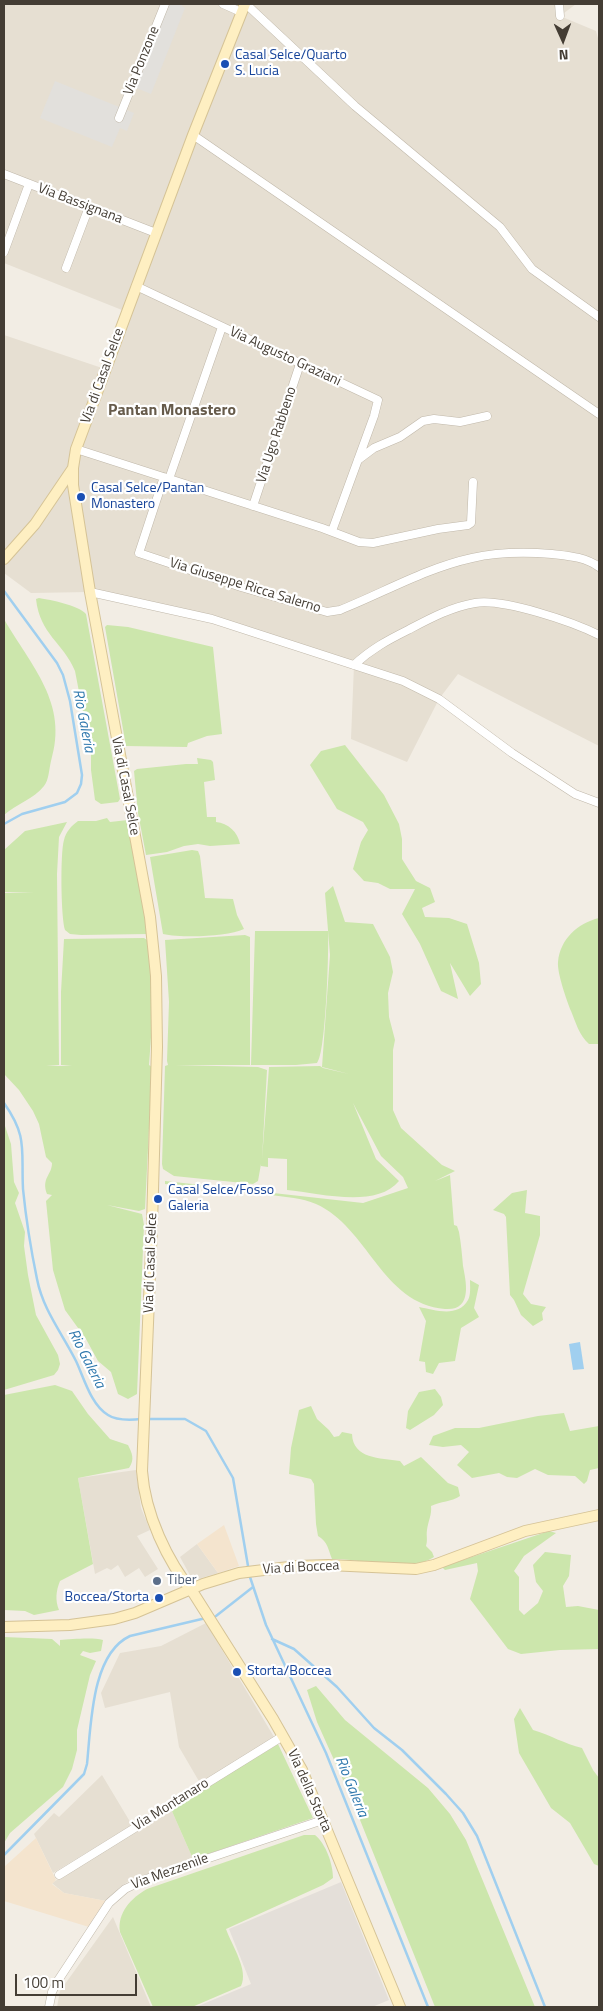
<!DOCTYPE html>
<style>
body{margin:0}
#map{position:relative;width:603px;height:2011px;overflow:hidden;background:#f2ede4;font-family:"Titillium Web",sans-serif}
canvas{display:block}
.frame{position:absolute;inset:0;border:5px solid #443d34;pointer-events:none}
.north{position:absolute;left:538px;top:15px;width:50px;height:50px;-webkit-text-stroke:4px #fff;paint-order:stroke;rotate:178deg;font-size:14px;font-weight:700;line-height:20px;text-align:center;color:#443d34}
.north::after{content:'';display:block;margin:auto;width:18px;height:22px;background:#443d34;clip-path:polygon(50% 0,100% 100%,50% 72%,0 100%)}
.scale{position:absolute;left:15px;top:1974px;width:122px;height:22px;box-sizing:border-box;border:2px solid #443d34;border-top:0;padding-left:6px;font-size:15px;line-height:18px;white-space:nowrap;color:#443d34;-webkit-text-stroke:4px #fff;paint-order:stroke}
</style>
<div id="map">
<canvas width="603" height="2011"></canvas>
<div class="frame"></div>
<div class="north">N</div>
<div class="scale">100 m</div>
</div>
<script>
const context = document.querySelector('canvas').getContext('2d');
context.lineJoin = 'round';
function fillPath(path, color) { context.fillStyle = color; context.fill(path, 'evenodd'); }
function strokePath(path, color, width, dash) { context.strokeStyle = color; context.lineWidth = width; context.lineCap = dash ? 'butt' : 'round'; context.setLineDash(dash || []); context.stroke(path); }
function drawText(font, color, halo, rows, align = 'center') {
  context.font = font + ' "Titillium Web",sans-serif'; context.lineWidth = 4.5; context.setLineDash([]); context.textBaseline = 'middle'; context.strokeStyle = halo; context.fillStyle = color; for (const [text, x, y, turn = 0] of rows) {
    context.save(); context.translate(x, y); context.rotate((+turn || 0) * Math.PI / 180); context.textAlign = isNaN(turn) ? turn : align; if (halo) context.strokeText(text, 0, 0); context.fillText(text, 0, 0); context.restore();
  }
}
fillPath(new Path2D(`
 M4 4H576L560 16 596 31 599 42V746L458 674 439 699 407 762 351 739 354 665 225 623 90 592 31 593 4 573V335L105 369 127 312 4 263Z
 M136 1470 141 1508 150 1530 137 1536 158 1569 145 1577 139 1568 125 1577 118 1565 111 1570 107 1568 95 1574 78 1478Z
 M197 1544 218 1573 198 1579 191 1577 180 1557Z
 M206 1623 274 1737 200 1783 179 1747 170 1692 105 1708 101 1693 120 1653 161 1646Z
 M102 1775 132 1825 53 1873 34 1834 54 1813 59 1817Z
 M171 1809 193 1859 132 1879 120 1887 106 1901 64 1893 52 1883Z
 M113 1917 151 2007H57L60 1991Z`), '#e6dfd2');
fillPath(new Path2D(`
 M224 1525 239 1566 218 1573 197 1544Z
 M36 1838 56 1880 52 1884 64 1893 106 1901 89 1927 4 1901V1867Z`), '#f4e4ce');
fillPath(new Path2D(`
 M341 1882 389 2000 372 2007H196L251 1984 229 1929Z`), '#e4dfd9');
fillPath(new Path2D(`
 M39 598C51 600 78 605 86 614L120 799 118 802 101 804 95 800 91 770V754L75 671C63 642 40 635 36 599Z
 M4 619C31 666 69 703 51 761 49 769 49 780 44 786 34 799 16 804 4 815Z
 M107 625 128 627 213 647 222 734 207 736 188 743 187 747 126 746 105 627Z
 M345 745 384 795 399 824 402 839V859L416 881 430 888 435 902 422 908 425 917 449 918 467 924 479 963 481 984 470 996 450 963 458 999 441 991 420 944 402 914 415 889H390L378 883 364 881 353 869 361 842 368 830 363 822 337 809 310 765 321 751Z
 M197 758 211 760 213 762 215 780 204 782 207 817H216V822C228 823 238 832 240 844L210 846 198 844 184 846 167 852 146 855 138 813 134 771 137 769 186 764H198Z
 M107 818 110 822 128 820 149 934 81 935 70 934 65 930C61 918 60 853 64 840 66 832 71 826 78 821H96Z
 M67 822 59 837 57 874 59 1065 46 1066H72L61 1065V992L64 939 144 938 147 940 151 972 152 1024 149 1065 152 1067 145 1209 139 1211 107 1205 142 1214 144 1225 137 1394 128 1399 118 1394 111 1372 98 1361 86 1339 65 1310 53 1270 46 1201 52 1195 47 1194C41 1178 52 1175 52 1163L46 1157 39 1124 33 1111 19 1090 4 1074V893L34 892H4V850L25 831Z
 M192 850 198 851 200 856 205 898 233 899 237 915 244 929C227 937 182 938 163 934L150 857Z
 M333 886 345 922 373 924 390 957 393 972 388 993 389 1017 395 1040 393 1050V1110L401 1128 442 1165 455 1171 435 1181 450 1175 454 1225 457 1226 459 1232C461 1243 462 1255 463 1266 466 1282 473 1311 445 1309 382 1304 368 1227 316 1204 302 1198 286 1197 271 1195 236 1191 201 1188 165 1184V1181L363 1203 408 1188 403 1177 381 1156 353 1103 376 1159 399 1181C376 1209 319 1193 287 1190V1159L268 1158V1167L261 1166V1164L258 1181 253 1184 174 1176 163 1169 162 1164 165 1066 168 1065 167 1061 169 1002 165 940 245 935 250 937V1065H175L258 1067 267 1070 262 1159 269 1067 320 1066 323 1068 349 1074 322 1067 330 955 325 893Z
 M599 918V1044H589C579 1035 576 1023 571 1011 567 1001 557 973 558 962 560 939 578 923 599 918Z
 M255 931H328C329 950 326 1053 317 1063L296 1065H251Z
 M4 1123 11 1144 14 1182 19 1193 15 1203 25 1232 24 1246 28 1275 36 1315 58 1355 60 1364 58 1370 54 1375 4 1390Z
 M527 1190 525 1213 540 1216V1235L523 1294 531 1304 546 1307 542 1313 543 1320 533 1326 521 1315 514 1300 510 1295 506 1217 504 1214 493 1210 512 1193Z
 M470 1280 479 1285 474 1308 479 1317 461 1328 455 1361 439 1363 433 1374 426 1372 425 1362 419 1361 426 1321 419 1307C435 1310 458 1318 468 1300 471 1295 470 1286 470 1280Z
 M55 1385 72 1391 88 1414 110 1439 128 1445C132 1453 135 1459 129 1468L78 1478 93 1564 60 1581C56 1591 55 1600 59 1610L34 1615 25 1611 4 1610V1395Z
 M435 1389 441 1397 443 1405 434 1415 410 1430 406 1428 408 1411 419 1392Z
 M311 1406 317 1419 329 1430 334 1437 339 1436 342 1432 352 1434C353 1459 380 1458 400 1461L404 1466 421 1457 448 1483 458 1487 460 1496C451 1502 441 1501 431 1506 432 1515 428 1521 427 1530 426 1536 428 1540 426 1546L432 1552 434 1557C404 1575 364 1558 332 1559 328 1549 328 1542 318 1536L316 1524 314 1484 311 1479 289 1474 291 1448 299 1410Z
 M564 1413 570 1431 599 1426V1468L590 1470 587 1481 584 1484 575 1476 548 1475 535 1469 517 1478 507 1477 499 1473 472 1478 457 1465 469 1452 461 1445 443 1447 429 1445 433 1436 455 1428H479L538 1416Z
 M549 1531 556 1533 524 1556 514 1571 519 1577V1610L524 1615 538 1603 543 1591 536 1582 533 1565 545 1552 571 1555 569 1576 563 1586 566 1607 578 1606 599 1610V1649L560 1650 521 1654 508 1649 470 1599 478 1571 477 1563 445 1570 442 1567Z
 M4 1637 52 1639 60 1646V1640C72 1639 93 1637 103 1640L101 1651 90 1653 83 1651 80 1655 96 1661 90 1675 77 1730V1750L72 1769 63 1787 10 1833 4 1843Z
 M316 1686 345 1720 428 1788 450 1814 466 1840 535 2007H435L352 1800 317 1722 307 1690Z
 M520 1708 533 1730C550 1735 565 1744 582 1748L593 1770 599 1778V1866L594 1864 570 1823 551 1808 519 1753 514 1719Z
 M278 1744 313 1818 193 1859 171 1809Z
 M304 1835H315C326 1844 333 1864 333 1878L323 1885 226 1929C232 1946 249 1970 241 1986L192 2007H153L120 1932C117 1913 131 1898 147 1889Z`), '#cce6ac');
fillPath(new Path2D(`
 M168 4H183L182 6 185 8 151 94 134 87Z
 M55 81 134 113 127 131 120 128 112 147 40 118Z`), '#e2e0dc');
fillPath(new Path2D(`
 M580 1342 584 1369 573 1370 569 1344Z`), '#a0cfef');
strokePath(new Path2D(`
 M4 591 57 663 63 675 70 701 82 775 81 784 77 793 65 802 22 814 4 824
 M4 1103C28 1137 21 1150 23 1189 26 1219 31 1250 37 1279 43 1310 62 1333 76 1361 84 1378 91 1405 108 1415 117 1421 131 1420 141 1419
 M147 1419H185L206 1431 233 1478 248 1566
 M250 1577 266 1625 326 1753 428 2007
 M216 1616 253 1587
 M272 1639 294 1649 337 1687 374 1728 402 1750 446 1794 463 1813 477 1836 545 2007
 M4 1855 84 1774 87 1764C91 1726 91 1654 130 1636L206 1618`), '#a0cfef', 2.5);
const street = new Path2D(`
 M223 4 241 12
 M246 4 355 106 500 227 532 269 599 317
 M559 4 560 16
 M119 118 165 4
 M193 135 599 414
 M4 174 156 233
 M4 252 29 184
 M66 268 89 207
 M136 286 378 400 374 416 332 531
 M76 449 322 528 359 542 373 543 438 529 468 525 471 523 473 482
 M358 460 374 448 400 437 423 421 434 419 460 422 487 416
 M164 477 139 553 241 587 327 612 340 610C383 593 426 568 472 558 498 552 526 552 552 554 569 556 585 557 599 567
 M169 479 222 327
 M253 506 300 364
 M90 592 212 619 403 681 439 699 512 753 575 794 599 803
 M354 665C371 649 388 640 408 630 429 619 451 607 475 603 503 598 573 622 599 635
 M59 1875 283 1736
 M49 2007 52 1992 57 1982 109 1903 125 1889 146 1879 323 1820`);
const secondary = new Path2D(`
 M245 4 193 135 76 449 73 468V485L90 592 150 917 156 976 157 1047 152 1225 142 1471C145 1514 167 1561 194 1594L273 1719 302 1770 400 2007
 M4 559 35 524 73 468
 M4 1627 70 1625 114 1619 135 1613 203 1584 239 1573 297 1566 328 1565 416 1569 434 1565 525 1531 599 1515`);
strokePath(street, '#c0b8aa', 9);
strokePath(secondary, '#d5c396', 12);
strokePath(street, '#fff', 8);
strokePath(secondary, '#feefc2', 10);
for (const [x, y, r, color] of [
 [225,64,5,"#1a4fb4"],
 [81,497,5,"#1a4fb4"],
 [158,1199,5,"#1a4fb4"],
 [157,1581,5,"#5c6f8a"],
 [159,1598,5,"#1a4fb4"],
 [237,1672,5,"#1a4fb4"]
]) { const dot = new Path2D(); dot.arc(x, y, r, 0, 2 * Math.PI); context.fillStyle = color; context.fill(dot); strokePath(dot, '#fff', 2); }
drawText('14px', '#164399', '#fff', [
 ["Casal Selce/Quarto",235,56],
 ["S. Lucia",235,72],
 ["Casal Selce/Pantan",91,489],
 ["Monastero",91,505],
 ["Casal Selce/Fosso",168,1191],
 ["Galeria",168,1207],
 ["Boccea/Storta",149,1598,"right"],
 ["Storta/Boccea",247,1672]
], 'left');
drawText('14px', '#443d34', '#fff', [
 ["Via Ponzone",142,61,-68],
 ["Via Bassignana",80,204,21],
 ["Via Augusto Graziani",285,357,25],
 ["Via di Casal Selce",103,376,-70],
 ["Via Ugo Rabbeno",277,435,-72],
 ["Via Giuseppe Ricca Salerno",245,586,17],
 ["Via di Casal Selce",125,786,79],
 ["Via di Casal Selce",151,1263,-88],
 ["Via di Boccea",301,1568,-3],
 ["Via della Storta",309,1791,66],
 ["Via Montanaro",171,1805,-32],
 ["Via Mezzenile",170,1872,-20]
]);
drawText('14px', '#4e5e75', '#fff', [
 ["Tiber",167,1581]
], 'left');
drawText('italic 15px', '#2f78ad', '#fff', [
 ["Rio Galeria",83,721,79],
 ["Rio Galeria",86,1359,63],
 ["Rio Galeria",351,1787,68]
]);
drawText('bold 16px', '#665b4b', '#fff', [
 ["Pantan Monastero",172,411]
]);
</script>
